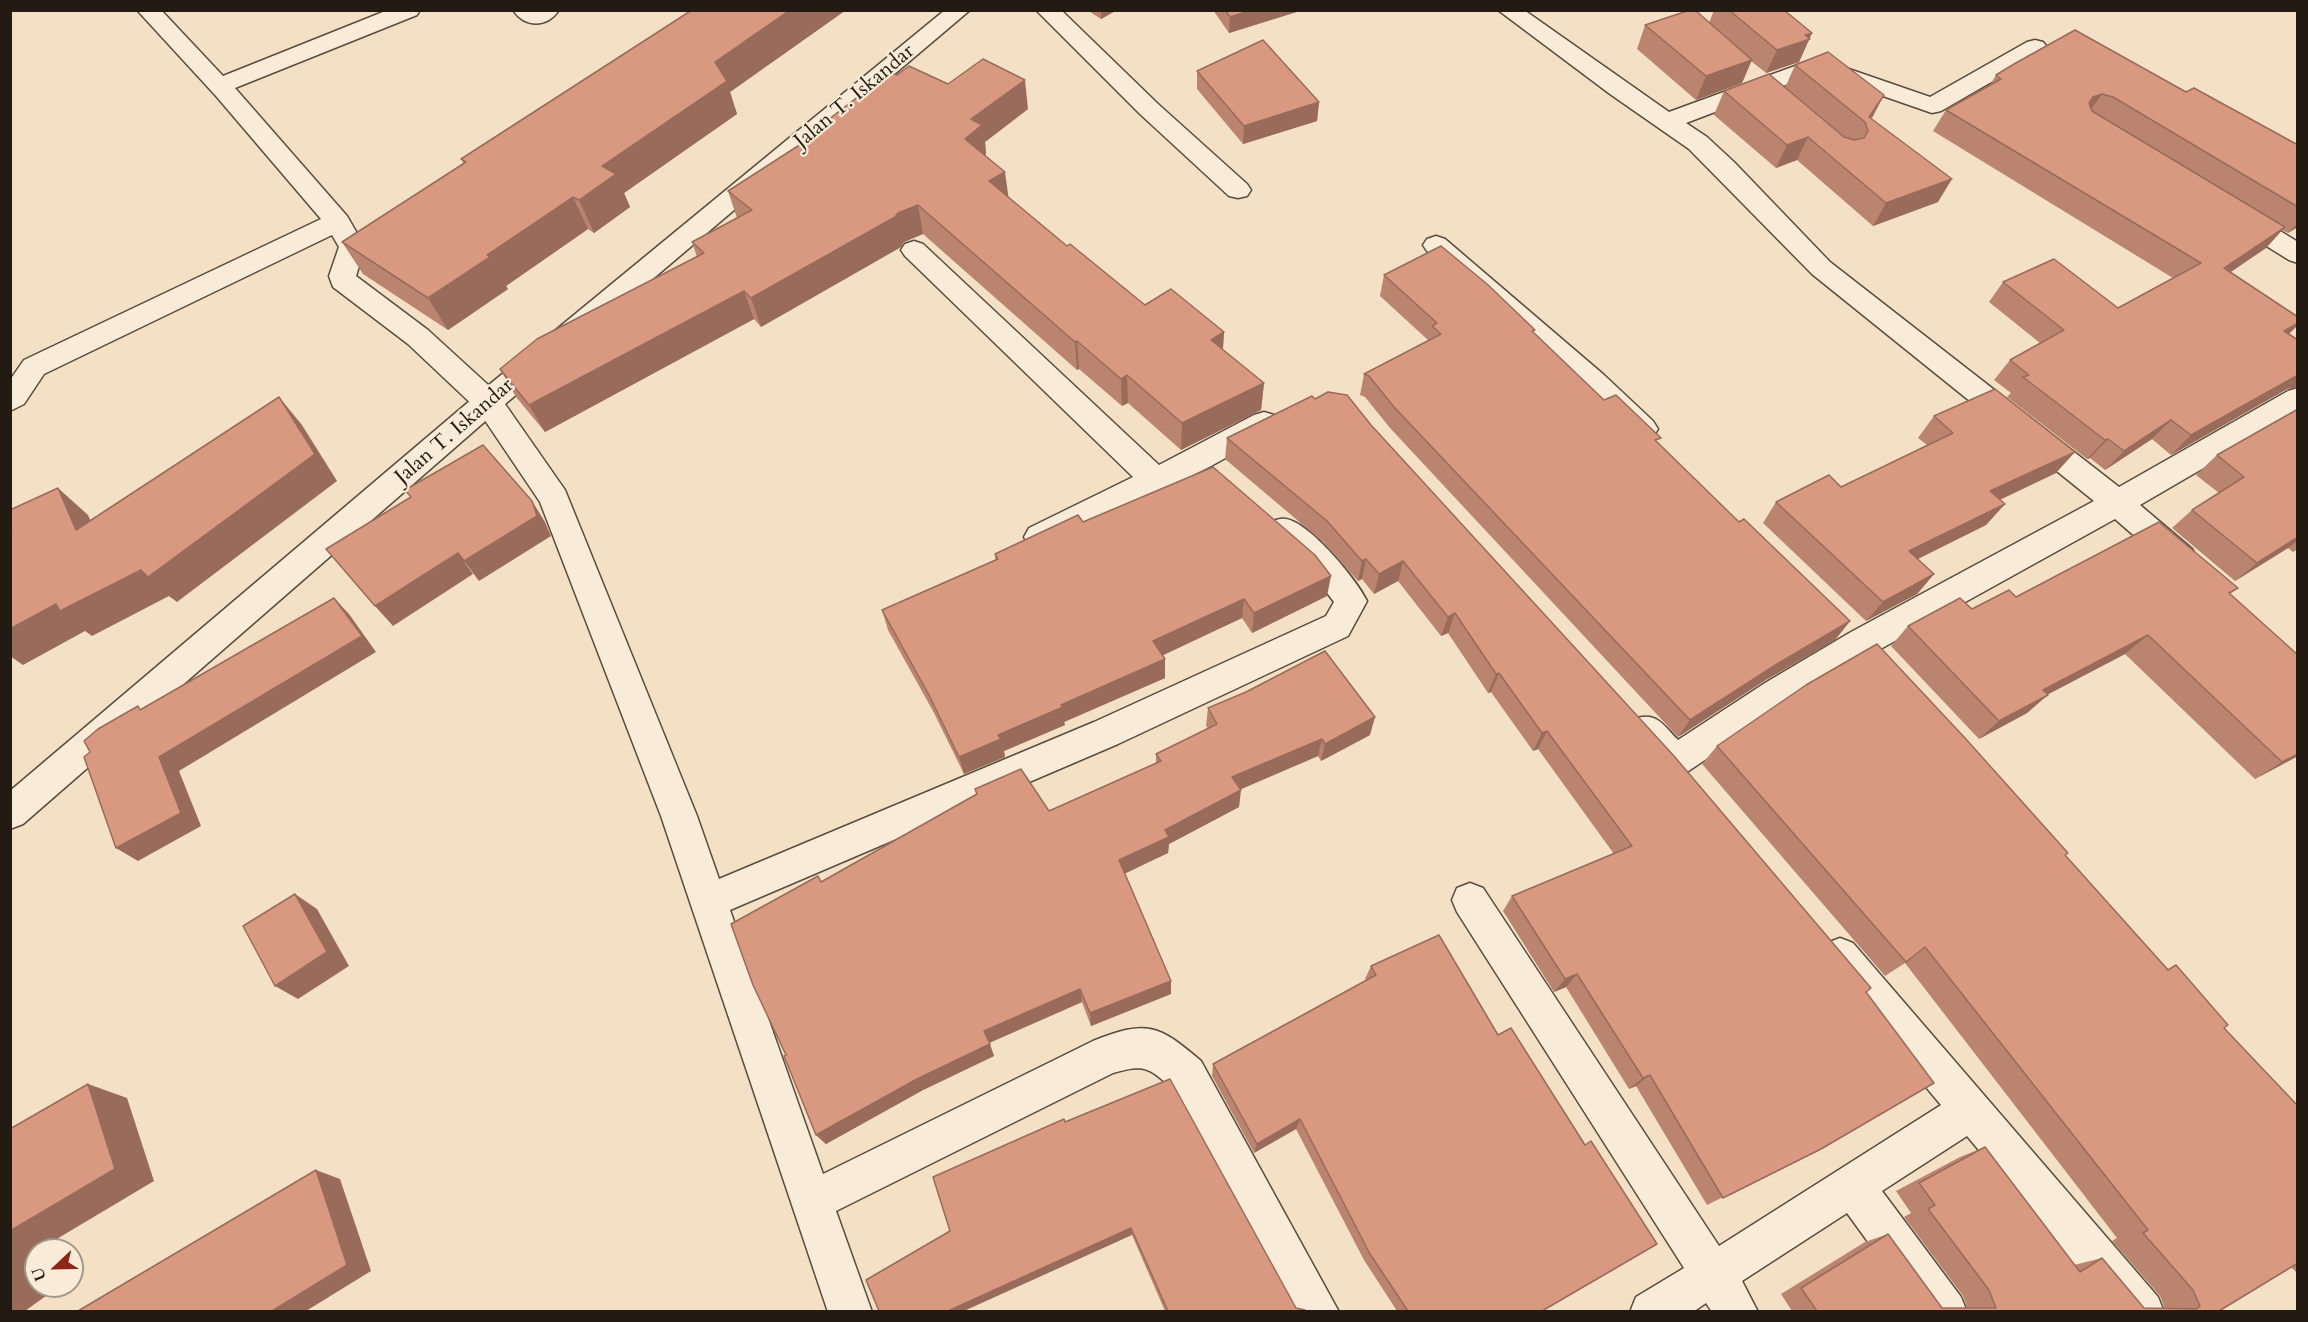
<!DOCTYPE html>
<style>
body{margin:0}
#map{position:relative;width:2308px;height:1322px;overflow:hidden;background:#f4e1c5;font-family:Cardo,serif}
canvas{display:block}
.frame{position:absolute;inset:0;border:12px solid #231a11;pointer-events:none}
.north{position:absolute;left:24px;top:1238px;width:60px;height:60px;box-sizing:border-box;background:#f8ecd9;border:2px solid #a39889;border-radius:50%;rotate:248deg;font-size:16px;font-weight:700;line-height:24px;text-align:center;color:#231a11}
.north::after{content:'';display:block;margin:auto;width:21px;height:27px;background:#8f2418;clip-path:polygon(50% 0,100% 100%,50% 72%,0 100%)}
</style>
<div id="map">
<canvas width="2308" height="1322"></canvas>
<div class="frame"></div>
<div class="north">U</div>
</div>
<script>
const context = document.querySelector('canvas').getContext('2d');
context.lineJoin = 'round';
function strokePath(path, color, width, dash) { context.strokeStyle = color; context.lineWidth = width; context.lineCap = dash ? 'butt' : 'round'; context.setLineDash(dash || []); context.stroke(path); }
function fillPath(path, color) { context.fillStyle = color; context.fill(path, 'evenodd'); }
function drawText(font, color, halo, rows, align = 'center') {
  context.font = font + ' Cardo,serif'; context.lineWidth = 4.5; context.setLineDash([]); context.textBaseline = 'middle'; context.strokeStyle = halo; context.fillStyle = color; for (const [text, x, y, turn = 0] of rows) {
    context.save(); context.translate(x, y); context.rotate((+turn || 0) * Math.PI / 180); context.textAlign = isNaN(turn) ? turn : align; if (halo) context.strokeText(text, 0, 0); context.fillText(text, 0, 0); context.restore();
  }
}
const minor = new Path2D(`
 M137 10H161L223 76 388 10H420L417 15 235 88 347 216 365 247 356 276 428 330 498 394 565 490 697 816 719 879 1094 722 1326 616 1334 602 1313 574 1272 539 1268 530 1272 521C1277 520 1281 518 1286 519 1310 523 1356 579 1367 601L1348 636 1118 744 730 910 823 1174 1093 1041C1147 1019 1159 1025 1201 1061L1339 1312H1294L1173 1089C1148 1067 1145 1064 1113 1073L836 1211 872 1312H828L661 816 540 502 478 410 408 344 333 287 329 276 339 247 332 235 44 374 24 404 10 411V380L24 360 321 219 216 96Z
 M513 10H559C547 28 525 28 513 10Z
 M1036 10H1061L1158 104 1247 184 1251 190 1247 196 1238 198 1229 196 1140 114Z
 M1498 10H1524L1669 112 1817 58 1930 97 2027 42 2035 40 2043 42 2047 47 2043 52 1941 111 1932 113 1817 73 1686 123 1707 137 1734 162 1830 262 2119 487 2288 391 2298 388V413L2140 505 2192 549 2197 558 2192 567 2181 571 2170 567 2115 519 1875 652 1789 703 1687 772 1675 776C1656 769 1638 749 1629 730L1634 719C1657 711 1663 725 1678 740L1765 683 1851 632 2094 501 1812 274 1689 149 1610 94Z
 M2235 206 2244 209 2298 242V263L2289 260 2226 221 2222 215 2226 209Z
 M1436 236 1445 239 1604 375 1653 421 1658 429 1653 437 1643 440 1633 437 1584 389 1427 251 1423 245 1427 239Z
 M914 241 923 244 1159 465 1254 415 1264 412 1274 415 1279 423 1274 431 1211 466 1051 546 1040 549 1029 546 1024 537 1029 528 1133 477 905 256 901 250 905 244Z
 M1470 883 1483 888 1719 1246 1941 1105 1827 969 1821 956 1827 943 1840 938 1853 943 2158 1297 2164 1312H2114L1967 1136 1882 1191 1961 1297 1967 1312H1919L1847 1213 1742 1281 1758 1312H1712L1706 1303 1693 1312H1630L1636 1297 1684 1268 1457 912 1452 900 1457 888Z`);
const tertiary = new Path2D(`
 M945 10H970L498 410 23 824 10 829V791L478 394Z`);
strokePath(minor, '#574c3e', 3);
strokePath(tertiary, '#574c3e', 3);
fillPath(minor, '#f8ecd9');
fillPath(tertiary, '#f8ecd9');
fillPath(new Path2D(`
 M692 10H846L730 92 737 114 624 193 630 207 594 233 588 229 506 286 508 289 448 330 363 274 342 242 464 164 461 159Z
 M1087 10H1117L1101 19Z
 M1213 10H1303L1229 33Z
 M1714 10H1784L1812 33 1799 62 1766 73 1751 61 1742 83 1696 100 1637 49 1645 25 1709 23Z
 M1795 65 1872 119 1938 202 1873 226 1797 160 1776 168 1714 115 1724 91 1785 88Z
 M1197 71 1319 102 1317 121 1243 144 1197 89Z
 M897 75 948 84 1028 109 985 142 986 154 985 155 1008 197 1067 246 1145 305 1224 332 1223 350 1264 383 1261 410 1181 450 1128 403 1122 406 1079 369 1077 370 923 234 904 242 901 247 761 327 754 319 545 432 516 397 500 369 697 257 692 242 737 218 728 191 799 146 798 143Z
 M1996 75 2186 92 2298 145V227L2288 233 2282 230 2266 248 2230 272 2298 317V325L2289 334 2287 389 2171 455 2152 439 2105 470 2090 458 2087 459 2007 397 2011 393 1994 380 2010 360 2040 343 1989 302 2003 282 2118 308 2173 278 1933 131 1946 110 1990 85Z
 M1384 275 1534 333 1604 400 1658 443 1739 522 1850 621 1835 640 1764 681 1678 737 1390 428 1365 397 1360 395 1364 374 1428 341V340L1380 296Z
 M1315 399 1371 425 1866 992 1821 1149 1707 1205 1636 1086 1629 1089 1566 987 1554 992 1503 911 1512 896 1614 854 1538 749 1533 751 1491 692 1488 693 1448 633 1441 636 1398 581 1374 594 1362 579 1358 581 1323 542 1225 459 1227 438Z
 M2298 409V549L2293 552 2288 548 2235 581 2172 528 2192 510 2219 493 2196 475 2217 455Z
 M1934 416 2056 473 2000 500 2005 504 1986 525 1918 559 1934 574 1917 594 1866 621 1763 523 1776 502 1841 487 1927 445 1918 438Z
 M1083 522 1327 596 1252 633 1242 618 1162 655 1165 659V678L1064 722 1065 725 1004 751 1005 757 964 774 934 713 888 630 882 610 995 560V554Z
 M2238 588 2230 594 2298 756 2255 779 2125 654 2048 694 2027 713 1979 739 1891 646 1908 626 2016 597Z
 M1208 708 1370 735 1321 761 1318 756 1240 789 1239 807 1169 844 1168 853 1124 873 1171 994 1091 1026 1082 1002 989 1043 994 1056 923 1090 826 1144 816 1135 786 1055 821 882 976 794 975 789 1049 811 1156 763V754L1208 728 1206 726Z
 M1717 746 2065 855 2168 969 2224 1028 2298 1106V1274L2291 1267 2219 1311H1792L1781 1294 1865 1242 1888 1234 1942 1308H1967L1963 1296 1904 1217 1911 1213 1896 1191 1960 1157 1985 1147 2074 1265 2102 1258 2144 1308 2165 1309 2160 1296 2112 1241 2117 1238 1905 963 1885 976 1702 764Z
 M1439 935 1542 1311H1397L1364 1260 1296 1129 1254 1153 1212 1076 1213 1064 1366 981 1365 979 1371 966Z
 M1065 1122 1296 1308 1306 1311H1165L1132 1235 950 1231Z`), '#bb846f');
fillPath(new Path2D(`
 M790 10H846L730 92 737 114 624 193 630 207 594 233 579 200 602 166 715 62Z
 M1101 10H1117L1101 19Z
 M1252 10H1303L1229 33 1230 17Z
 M1812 33 1799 62 1766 73 1777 50 1805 35Z
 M1752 60 1742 83 1696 100 1706 76Z
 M1025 80 1028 109 985 142 986 154 969 169 965 139 971 119Z
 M2102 94 2087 115 2078 118 2093 97Z
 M1884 95 1872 118 1869 117Z
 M1319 102 1317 121 1243 144 1244 126Z
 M1808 137 1797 160 1776 168 1787 145Z
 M1005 172 1009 201 989 181Z
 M1952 179 1938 202 1873 226 1886 203Z
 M573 197 588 229 506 286 508 289 448 330 428 298 487 255Z
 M918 205 923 234 904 242 901 247 761 327 751 298 898 213Z
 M2298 223V227L2288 233Z
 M2285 227 2266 248 2206 289 2224 268Z
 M744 291 754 319 545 432 529 405Z
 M2298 323V325L2282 340 2284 331Z
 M1224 332 1222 360 1211 340Z
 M1077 341 1079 369 1077 370 1075 342Z
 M1127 375 1128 403 1122 406 1121 379Z
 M2298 375V387L2287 389 2171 455 2191 435Z
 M1264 383 1261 410 1181 450 1182 423Z
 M279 397 302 425 337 481 177 602 169 596 92 636 85 631 23 665 10 656V629L56 604Z
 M2171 420 2152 439 2105 470 2124 451Z
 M2108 439 2090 458 2087 459 2105 440Z
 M2075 452 2056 473 1973 512 1990 491Z
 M58 488 88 515 106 556 76 530Z
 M532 501 545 522 551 536 479 581 464 561Z
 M2005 504 1986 525 1893 571 1909 551Z
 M2298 537V540L2288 548 2235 581 2257 563Z
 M458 553 473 574 393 626 375 606Z
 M1366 559 1362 579 1358 581 1362 561Z
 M1403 561 1398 581 1374 594 1379 574Z
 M1934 574 1917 594 1866 621 1883 602Z
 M1331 576 1327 596 1252 633 1254 613Z
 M334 598 349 614 376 652 179 771 201 826 138 861 116 848 159 757Z
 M1244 599 1242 618 1153 660V641Z
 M1455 613 1448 633 1441 636 1448 617Z
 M1850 621 1835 640 1764 681 1678 737 1690 720 1777 664Z
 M2148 635 2125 654 2022 708 2043 690Z
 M1165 659V678L1064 722 1065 725 1004 751 1005 757 964 774 959 757 998 735 1061 705Z
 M1499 673 1491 692 1488 693 1496 674Z
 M2048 695 2027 713 1979 739 1999 721Z
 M1375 717 1370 735 1321 761 1325 744Z
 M1547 731 1538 749 1533 751 1542 733Z
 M1322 739 1318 756 1230 794 1232 777Z
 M2298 754V756L2255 779 2282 762Z
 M1241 790 1239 807 1169 844 1168 853 1120 876 1119 860 1165 830Z
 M295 894 317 909 349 966 298 999 275 986Z
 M1577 974 1566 987 1554 992 1565 979Z
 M1171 981V994L1091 1026 1090 1013Z
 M1080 989 1082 1002 989 1043 984 1031Z
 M990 1044 994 1056 923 1090 826 1144 816 1135 917 1079Z
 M1650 1075 1636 1086 1629 1089 1643 1078Z
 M88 1084 127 1098 154 1181 40 1249V1250H36V1286H56L57 1288 25 1311H10V1231Z
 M1300 1119 1296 1129 1254 1153 1257 1144Z
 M316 1170 340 1179 371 1271 306 1311H272Z
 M1131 1228 1132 1235 964 1311H948Z`), '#986b5a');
const building = new Path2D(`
 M692 10H790L715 62 727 81 602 166 616 174 579 200 573 197 487 255 490 257 428 298 342 242 466 162 461 159Z
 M1225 10H1252L1230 17Z
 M1690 10H1695L1752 60 1706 76 1645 25Z
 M1729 10H1784L1812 33 1805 35 1810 39 1777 50Z
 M2075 30 2186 92 2194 88 2298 145V207L2113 97 2102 94 2093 97 2089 103 2092 111 2285 227 2224 268 2298 317V323L2284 331 2298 340V375L2191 435 2171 420 2124 451 2108 439 2105 440 2023 377 2029 375 2010 360 2064 330 2003 282 2054 259 2118 308 2201 263 1946 110 2001 79 1996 75 2014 64Z
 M1263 40 1319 102 1244 126 1197 71Z
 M1828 52 1884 95 1869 117 1952 179 1886 203 1808 137 1787 145 1724 91 1769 74 1844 137 1854 140 1864 138 1868 131 1865 122 1795 65Z
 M983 59 1025 80 971 119 982 125 965 139 1005 172 989 181 1067 246 1070 244 1145 305 1171 289 1224 332 1211 340 1264 383 1182 423 1127 375 1121 379 1077 341 1075 342 918 205 898 213 895 217 751 298 744 291 529 405 500 369 537 339 704 253 692 242 752 210 728 191 801 144 798 143 890 72 897 75 909 66 948 84Z
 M1441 246 1487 284 1535 330 1532 331 1604 400 1616 395 1661 438 1655 440 1739 522 1744 519 1850 621 1777 664 1690 720 1394 407 1369 376 1364 374 1441 334 1432 326 1437 323 1384 275Z
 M1995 389 2075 452 1990 491 2005 504 1909 551 1934 574 1883 602 1776 502 1829 475 1841 487 1953 433 1934 416Z
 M1328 392 1347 395 1371 425 1674 756 1871 988 1866 992 1934 1083 1821 1149 1723 1198 1650 1075 1643 1078 1577 974 1565 979 1512 896 1632 846 1547 731 1542 733 1499 673 1496 674 1455 613 1448 617 1403 561 1379 574 1366 559 1362 561 1327 521 1227 438 1312 396 1315 399Z
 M279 397 315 454 148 577 141 570 60 611 56 604 10 629V533H12L10 529V510L58 488 76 530Z
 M2298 409V537L2257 563 2192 510 2244 477 2217 455Z
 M483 445 532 501 537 516 464 561 458 553 375 606 326 549 411 497 405 490Z
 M1213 467 1315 555 1331 576 1254 613 1244 599 1153 641 1165 659 1061 705 1063 707 998 735 1001 739 959 757 929 695 882 610 998 559 995 554 1078 515 1083 522Z
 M2159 522 2238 588 2229 593 2298 655V754L2282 762 2148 635 2043 690 2048 695 1999 721 1908 626 1960 598 1972 609 2009 590 2016 597Z
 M334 598 362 636 159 757 181 813 116 848 84 757 90 752 84 741 98 729 138 706 140 710Z
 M1877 644 1965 738 2068 853 2065 855 2168 970 2176 965 2228 1025 2224 1028 2298 1106V1263L2219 1311H1817L1801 1288 1888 1234 1942 1308H1996L1989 1290 1928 1209 1935 1205 1919 1183 1985 1147 2080 1272 2102 1258 2144 1308 2197 1309 2200 1306 2193 1290 2143 1233 2148 1230 1925 947 1906 962 1717 746 1806 685Z
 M1325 651 1375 717 1325 744 1322 739 1232 777 1241 790 1165 830 1169 837 1119 860 1171 981 1090 1013 1080 989 984 1031 990 1044 917 1079 816 1135 784 1056 786 1055 753 985 731 924 818 876 821 882 977 794 975 789 1021 769 1049 811 1161 761 1156 754 1217 724 1208 708 1246 692Z
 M295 894 327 952 275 986 243 926Z
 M1439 935 1498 1035 1511 1028 1585 1145 1591 1141 1657 1244 1542 1311H1408L1370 1254 1300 1119 1257 1144 1213 1064 1376 975 1371 966Z
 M1170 1079 1296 1308 1305 1310 1306 1311H1168L1131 1228 948 1311H879L866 1280 950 1231 933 1177 1064 1119 1065 1122Z
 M88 1084 115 1169 10 1231V1129Z
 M316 1170 347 1265 272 1311H78Z`);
fillPath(building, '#d99981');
strokePath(building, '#986b5a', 1.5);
drawText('21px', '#231a11', '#f8ecd9', [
 ["Jalan T. Iskandar",855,97,-40],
 ["Jalan T. Iskandar",455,432,-41]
]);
</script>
